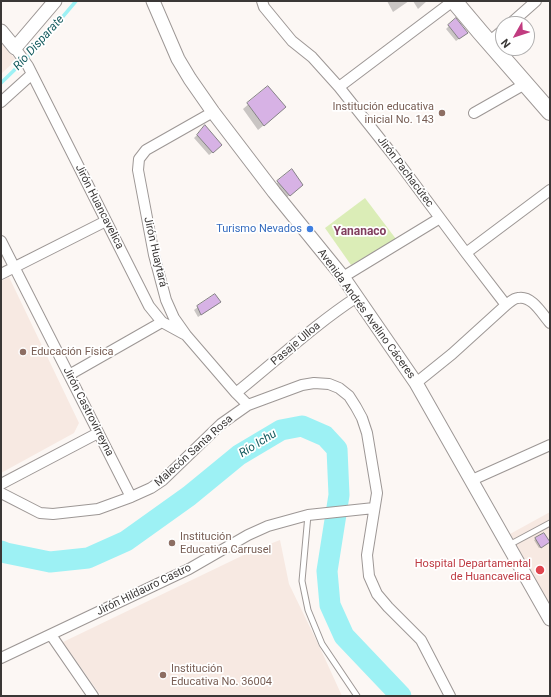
<!DOCTYPE html>
<meta charset="utf-8">
<style>
body{margin:0}
#map{position:relative;width:551px;height:697px;overflow:hidden;background:#fcf7f4;font-family:Roboto,sans-serif}
canvas{display:block}
.frame{position:absolute;inset:0;border:2px solid #3a3736;pointer-events:none}
.north{position:absolute;left:495px;top:16px;width:40px;height:40px;box-sizing:border-box;background:#fff;border:1px solid #b0afaf;border-radius:50%;rotate:231deg;font-size:11px;font-weight:700;line-height:16px;text-align:center;color:#3a3736}
.north::after{content:'';display:block;margin:auto;width:14px;height:18px;background:#c13c80;clip-path:polygon(50% 0,100% 100%,50% 72%,0 100%)}
</style>
<div id="map">
<canvas width="551" height="697"></canvas>
<div class="frame"></div>
<div class="north">N</div>
</div>
<script>
const context = document.querySelector('canvas').getContext('2d');
context.lineJoin = 'round';
function fillPath(path, color) { context.fillStyle = color; context.fill(path, 'evenodd'); }
function strokePath(path, color, width, dash) { context.strokeStyle = color; context.lineWidth = width; context.lineCap = dash ? 'butt' : 'round'; context.setLineDash(dash || []); context.stroke(path); }
function drawText(font, color, halo, rows, align = 'center') {
  context.font = font + ' Roboto,sans-serif'; context.lineWidth = 3.5; context.setLineDash([]); context.textBaseline = 'middle'; context.strokeStyle = halo; context.fillStyle = color; for (const [text, x, y, turn = 0] of rows) {
    context.save(); context.translate(x, y); context.rotate((+turn || 0) * Math.PI / 180); context.textAlign = isNaN(turn) ? turn : align; if (halo) context.strokeText(text, 0, 0); context.fillText(text, 0, 0); context.restore();
  }
}
fillPath(new Path2D(`
 M1 43 16 60 1 74Z
 M9 277 79 423 74 433 1 473V281Z
 M550 512V605L510 534Z
 M280 540 289 584 321 650 342 696H101L63 642 252 551Z`), '#f7e9e2');
fillPath(new Path2D(`
 M365 198 396 239 351 265 325 228Z`), '#dbedb7');
fillPath(new Path2D(`
 M387 1H409L393 12Z
 M413 1H427L418 9Z
 M449 26 467 33 456 41 446 29Z
 M267 88 280 112 258 130 243 109Z
 M205 127 218 148 209 155 194 138Z
 M278 182 299 188 286 198 275 185Z
 M220 302 217 305 198 317 194 310 198 307Z
 M544 534 548 543 539 548 534 540Z`), '#0003');
strokePath(new Path2D(`
 M1 83 33 52 76 1`), '#9df1f4', 3.5);
strokePath(new Path2D(`
 M1 551 6 553 50 562 88 558 126 541 189 496 239 455 281 430 302 426 325 436 337 449 339 495 327 571 330 605 344 636 401 696`), '#9df1f4', 21);
const building = new Path2D(`
 M456 18 468 33 459 39 448 25Z
 M268 86 286 107 264 126 247 103Z
 M205 125 222 145 213 153 197 135Z
 M292 169 303 185 290 196 277 181Z
 M215 294 221 302 201 315 197 306Z
 M544 533 550 542 541 548 535 538Z`);
fillPath(building, '#d7b2e5');
strokePath(building, '#858286', 1);
const service = new Path2D(`
 M308 515 302 581 308 610 322 644 357 696
 M509 545 550 523`);
const minor = new Path2D(`
 M262 1 264 7 292 41 312 57 339 87 393 155 466 253 506 305C510 302 514 298 518 298 532 295 542 314 550 323
 M510 24 536 1
 M489 42 503 30
 M15 48 28 66 149 306 162 322 184 334
 M339 87 453 1
 M1 102 32 74
 M213 112 146 150 139 159 138 170 154 255 166 300 174 318 186 335 236 393 248 405
 M474 113 525 84
 M1 241 131 497
 M466 253 550 190
 M1 274 106 221
 M343 277 440 218
 M69 375 162 322
 M416 383 452 354 506 305
 M236 393C276 361 314 325 357 297
 M472 480 550 445
 M1 484 98 433
 M1 493 40 513 53 514 98 509 131 497 151 488 163 480 221 424 248 405 302 385 314 383 329 384 339 388 349 396 356 407 362 418 367 433 377 493 367 555 369 576 377 594 388 607 421 640 450 696
 M51 635 93 696
 M1 658 189 569 248 535 268 526 308 515 374 508`);
const secondary = new Path2D(`
 M153 1 178 59 190 79 213 112 274 192 343 277 416 383 550 619
 M1 31 15 48 55 1`);
const trunk = new Path2D(`
 M454 1 481 33 550 112`);
strokePath(service, '#9d9795', 7);
strokePath(minor, '#9d9795', 12);
strokePath(secondary, '#9d9795', 15);
strokePath(trunk, '#9d9795', 18);
strokePath(service, '#fff', 5);
strokePath(minor, '#fff', 10);
strokePath(secondary, '#fff', 13);
strokePath(trunk, '#fff', 16);
for (const [x, y, r, color] of [
 [442,113,4,"#8d6e63"],
 [310,229,4,"#3f7fe0"],
 [23,352,4,"#8d6e63"],
 [172,543,4,"#8d6e63"],
 [540,570,5,"#e0444e"],
 [163,675,4,"#8d6e63"]
]) { const dot = new Path2D(); dot.arc(x, y, r, 0, 2 * Math.PI); context.fillStyle = color; context.fill(dot); strokePath(dot, '#fff', 1.5); }
drawText('11px', '#785e54', '#fff', [
 ["Institución educativa",434,107,"right"],
 ["inicial No. 143",434,120,"right"],
 ["Educación Física",31,352],
 ["Institución",180,537],
 ["Educativa Carrusel",180,550],
 ["Institución",171,669],
 ["Educativa No. 36004",171,682]
], 'left');
drawText('11px', '#3a3736', '#fff', [
 ["Jirón Pachacútec",405,172,53],
 ["Jirón Huancavelica",99,207,63],
 ["Jirón Huaytará",155,252,77],
 ["Avenida Andrés Avelino Cáceres",366,314,54],
 ["Pasaje Ulloa",296,344,-40],
 ["Jirón Castrovirreyna",88,412,63],
 ["Malecón Santa Rosa",194,451,-42],
 ["Jirón Hildauro Castro",144,590,-26]
]);
drawText('11px', '#366cbe', '#fff', [
 ["Turismo Nevados",302,229]
], 'right');
drawText('11px', '#be3a42', '#fff', [
 ["Hospital Departamental",531,564],
 ["de Huancavelica",531,577]
], 'right');
drawText('italic 12px', '#155c5f', '#fff', [
 ["Río Disparate",39,43,-48],
 ["Río Ichu",258,444,-32]
]);
drawText('bold 12px', '#813e5d', '#fff', [
 ["Yananaco",360,232]
]);
</script>
